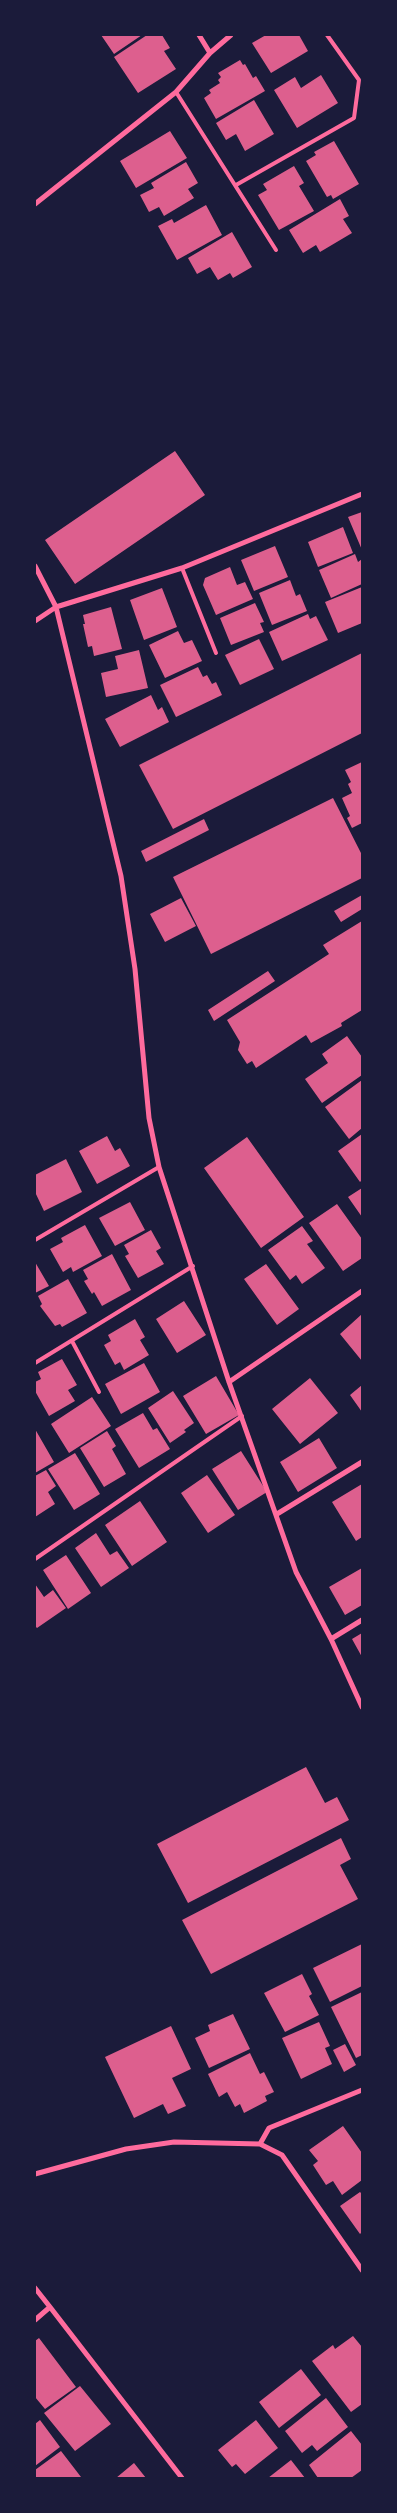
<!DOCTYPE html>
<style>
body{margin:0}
#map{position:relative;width:397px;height:2513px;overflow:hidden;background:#1b1b3a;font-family:Signika,sans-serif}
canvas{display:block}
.frame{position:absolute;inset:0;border:36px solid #1b1b3a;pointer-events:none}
</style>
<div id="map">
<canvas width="397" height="2513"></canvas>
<div class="frame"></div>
</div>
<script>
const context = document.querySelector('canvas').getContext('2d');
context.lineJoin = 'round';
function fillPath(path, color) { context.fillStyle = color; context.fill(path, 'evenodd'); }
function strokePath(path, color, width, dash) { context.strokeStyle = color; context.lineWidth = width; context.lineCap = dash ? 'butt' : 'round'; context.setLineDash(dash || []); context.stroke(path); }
fillPath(new Path2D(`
 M101 35H142L114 54Z
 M147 35H162L170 48 164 51 176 69 138 93 114 57Z
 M266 35H299L308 51 271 73 252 43Z
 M240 60 243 65 245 64 253 78 256 76 265 91 216 119 204 98 211 93 209 90 220 83 218 80 221 77 218 73Z
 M321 75 338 103 297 128 274 90 295 77 301 88Z
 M254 100 274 134 245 151 236 134 226 140 216 123Z
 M170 131 187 158 136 188 120 161Z
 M334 141 359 184 333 199 331 195 327 197 306 161 316 155 314 152Z
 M186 162 198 183 188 189 194 198 164 216 159 207 149 212 140 195 154 188 151 183Z
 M294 166 304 183 299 186 314 211 279 230 258 195 267 190 263 184Z
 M340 199 349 216 343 219 352 233 320 252 316 245 303 253 289 230Z
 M206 205 222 235 177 260 158 226 172 219 174 223Z
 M232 232 252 267 233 278 230 273 218 280 210 267 197 274 188 258Z
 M175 451 205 495 75 584 45 540Z
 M362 512V550L348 517Z
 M343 527 353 553 318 567 308 542Z
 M275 546 288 577 254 591 241 560Z
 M355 554 358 562 362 559V584L331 598 319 570Z
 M230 567 237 585 245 582 253 599 216 615 203 585 205 578Z
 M290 580 296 596 300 594 307 611 272 625 259 593Z
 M362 587V623L338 633 325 602Z
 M162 588 177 627 144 640 130 600Z
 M255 603 264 622 260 623 264 632 231 645 220 618Z
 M111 607 122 649 94 656 92 646 88 647 83 624H85L83 615Z
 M308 614 310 619 316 616 328 640 282 661 269 632Z
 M178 631 184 643 192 640 202 661 165 678 149 645Z
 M259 639 274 669 240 685 225 655Z
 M139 650 148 688 106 697 101 673 118 669 115 656Z
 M362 653V733L173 829 139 765Z
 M198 667 203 677 207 675 212 684 216 682 222 695 176 717 160 685Z
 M151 695 158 710 162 707 169 722 120 747 105 719Z
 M362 762V823L352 828 347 818 350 816 342 798 352 793 348 784 351 782 345 770Z
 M333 798 362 855V878L211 954 173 877Z
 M204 819 209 830 146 862 141 851Z
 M362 895V909L341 922 334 911Z
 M181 898 196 926 165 942 150 914Z
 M362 921V1010L341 1023 342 1026 311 1043 306 1035 256 1068 252 1061 247 1064 238 1050 240 1042 227 1020 329 954 323 945Z
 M268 971 275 981 214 1021 208 1010Z
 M347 1036 362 1057V1075L322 1103 305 1079 328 1063 322 1054Z
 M362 1080V1128L349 1139 325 1107Z
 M362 1134V1180L360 1182 338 1151Z
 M107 1136 115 1151 120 1148 130 1166 97 1184 79 1151Z
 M247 1137 304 1217 261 1248 204 1168Z
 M66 1159 82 1192 44 1211 35 1192V1175Z
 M362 1188V1217L348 1197Z
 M130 1202 145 1230 115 1246 99 1218Z
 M337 1204 362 1239V1258L343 1271 309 1223Z
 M85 1225 102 1256 73 1272 71 1267 63 1272 50 1249 63 1242 61 1238Z
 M302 1226 313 1241 307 1244 325 1268 302 1284 296 1275 290 1280 268 1250Z
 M151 1230 161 1248 156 1251 164 1264 138 1278 125 1256 129 1254 124 1245Z
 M112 1254 131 1290 102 1306 94 1292 92 1294 84 1281 88 1279 83 1270Z
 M35 1262 49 1286 35 1293Z
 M266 1264 299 1309 277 1325 244 1279Z
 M68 1279 87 1313 62 1327 60 1324 55 1326 40 1306 42 1304 38 1296Z
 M184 1301 206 1335 177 1353 156 1319Z
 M362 1314V1361L340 1334Z
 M135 1319 145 1337 140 1340 149 1355 124 1370 120 1362 115 1365 104 1345 111 1341 108 1335Z
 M62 1359 77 1385 68 1390 75 1401 49 1416 35 1391V1382L41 1379 38 1372Z
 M144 1363 160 1392 121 1414 105 1384Z
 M216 1376 239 1415 206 1434 183 1396Z
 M310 1378 338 1413 300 1444 272 1409Z
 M362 1385V1412L350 1395Z
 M173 1391 194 1423 184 1430 186 1432 170 1443 148 1408Z
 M92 1397 111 1426 69 1453 51 1424Z
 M143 1413 153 1430 157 1428 170 1449 139 1468 115 1429Z
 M35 1429 54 1462 35 1473Z
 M107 1431 116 1446 112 1449 126 1474 104 1487 80 1448Z
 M319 1438 337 1468 298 1492 280 1462Z
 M241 1451 267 1492 238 1510 212 1469Z
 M75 1453 100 1494 74 1510 48 1469Z
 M46 1470 56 1486 48 1492 55 1504 35 1517V1476Z
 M207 1475 235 1515 208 1533 181 1493Z
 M362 1484V1537L356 1541 332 1502Z
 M140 1501 167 1542 132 1566 105 1525Z
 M96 1533 110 1555 117 1551 129 1568 101 1587 75 1548Z
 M66 1555 91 1593 68 1609 43 1570Z
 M362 1568V1605L345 1615 329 1587Z
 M35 1584 44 1597 53 1590 66 1608 37 1628 35 1626Z
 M362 1633V1657L352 1639Z
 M306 1767 325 1803 337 1797 349 1820 188 1903 157 1844Z
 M341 1838 351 1859 340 1865 358 1899 211 1974 182 1920Z
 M362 1944V1986L330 2002 313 1968Z
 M302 1974 312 1994 309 1996 319 2015 285 2032 264 1993Z
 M362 1992V2055L356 2058 331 2007Z
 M233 2014 250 2049 209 2068 195 2038 210 2031 208 2025Z
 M319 2022 330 2046 325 2048 332 2064 301 2079 282 2038Z
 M171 2026 191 2069 172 2078 186 2106 168 2114 163 2104 134 2118 105 2057Z
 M345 2044 356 2065 344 2072 333 2050Z
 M250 2053 260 2074 264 2072 274 2092 265 2096 267 2101 244 2113 240 2104 235 2107 227 2092 219 2097 208 2074Z
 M343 2126 362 2153V2180L342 2195 333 2181 326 2185 313 2165 318 2161 309 2150Z
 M360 2192 362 2194V2232L360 2234 340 2206Z
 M353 2336 362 2347V2404L351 2412 312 2361 333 2345 335 2349Z
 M39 2338 76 2387 45 2409 35 2397V2341Z
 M301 2369 321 2395 279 2428 259 2402Z
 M80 2386 111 2424 75 2451 44 2413Z
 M326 2398 348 2427 317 2451 312 2445 302 2453 285 2431Z
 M40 2420 60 2447 35 2466V2424Z
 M256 2420 278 2448 245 2474 236 2464 232 2467 218 2450Z
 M351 2431 362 2445V2470L351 2478H318L309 2465Z
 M61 2451 81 2477 35 2478V2470Z
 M291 2460 305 2478H268Z
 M134 2463 146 2478H116Z`), '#dd5f8e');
strokePath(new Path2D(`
 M176 92 276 250
 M236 185 354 118 359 80 327 35
 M182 568 216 653
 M35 1240 159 1167
 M72 1341 99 1392
 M35 1363 193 1266
 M35 1559 242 1416`), '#ff6b9d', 4);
strokePath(new Path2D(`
 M199 35 210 53
 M35 204 176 92 210 53 231 35
 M35 566 56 607 121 876 135 969 149 1118 159 1167 229 1382 296 1572 331 1639 362 1707
 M35 621 56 607 182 568 362 494
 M229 1382 362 1291
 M277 1514 362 1462
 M331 1639 362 1620
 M362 2090 269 2128 260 2144 282 2155 362 2270
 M35 2174 126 2149 174 2142 260 2144
 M35 2288 50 2307 35 2320
 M50 2307 182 2478`), '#ff6b9d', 5);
</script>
